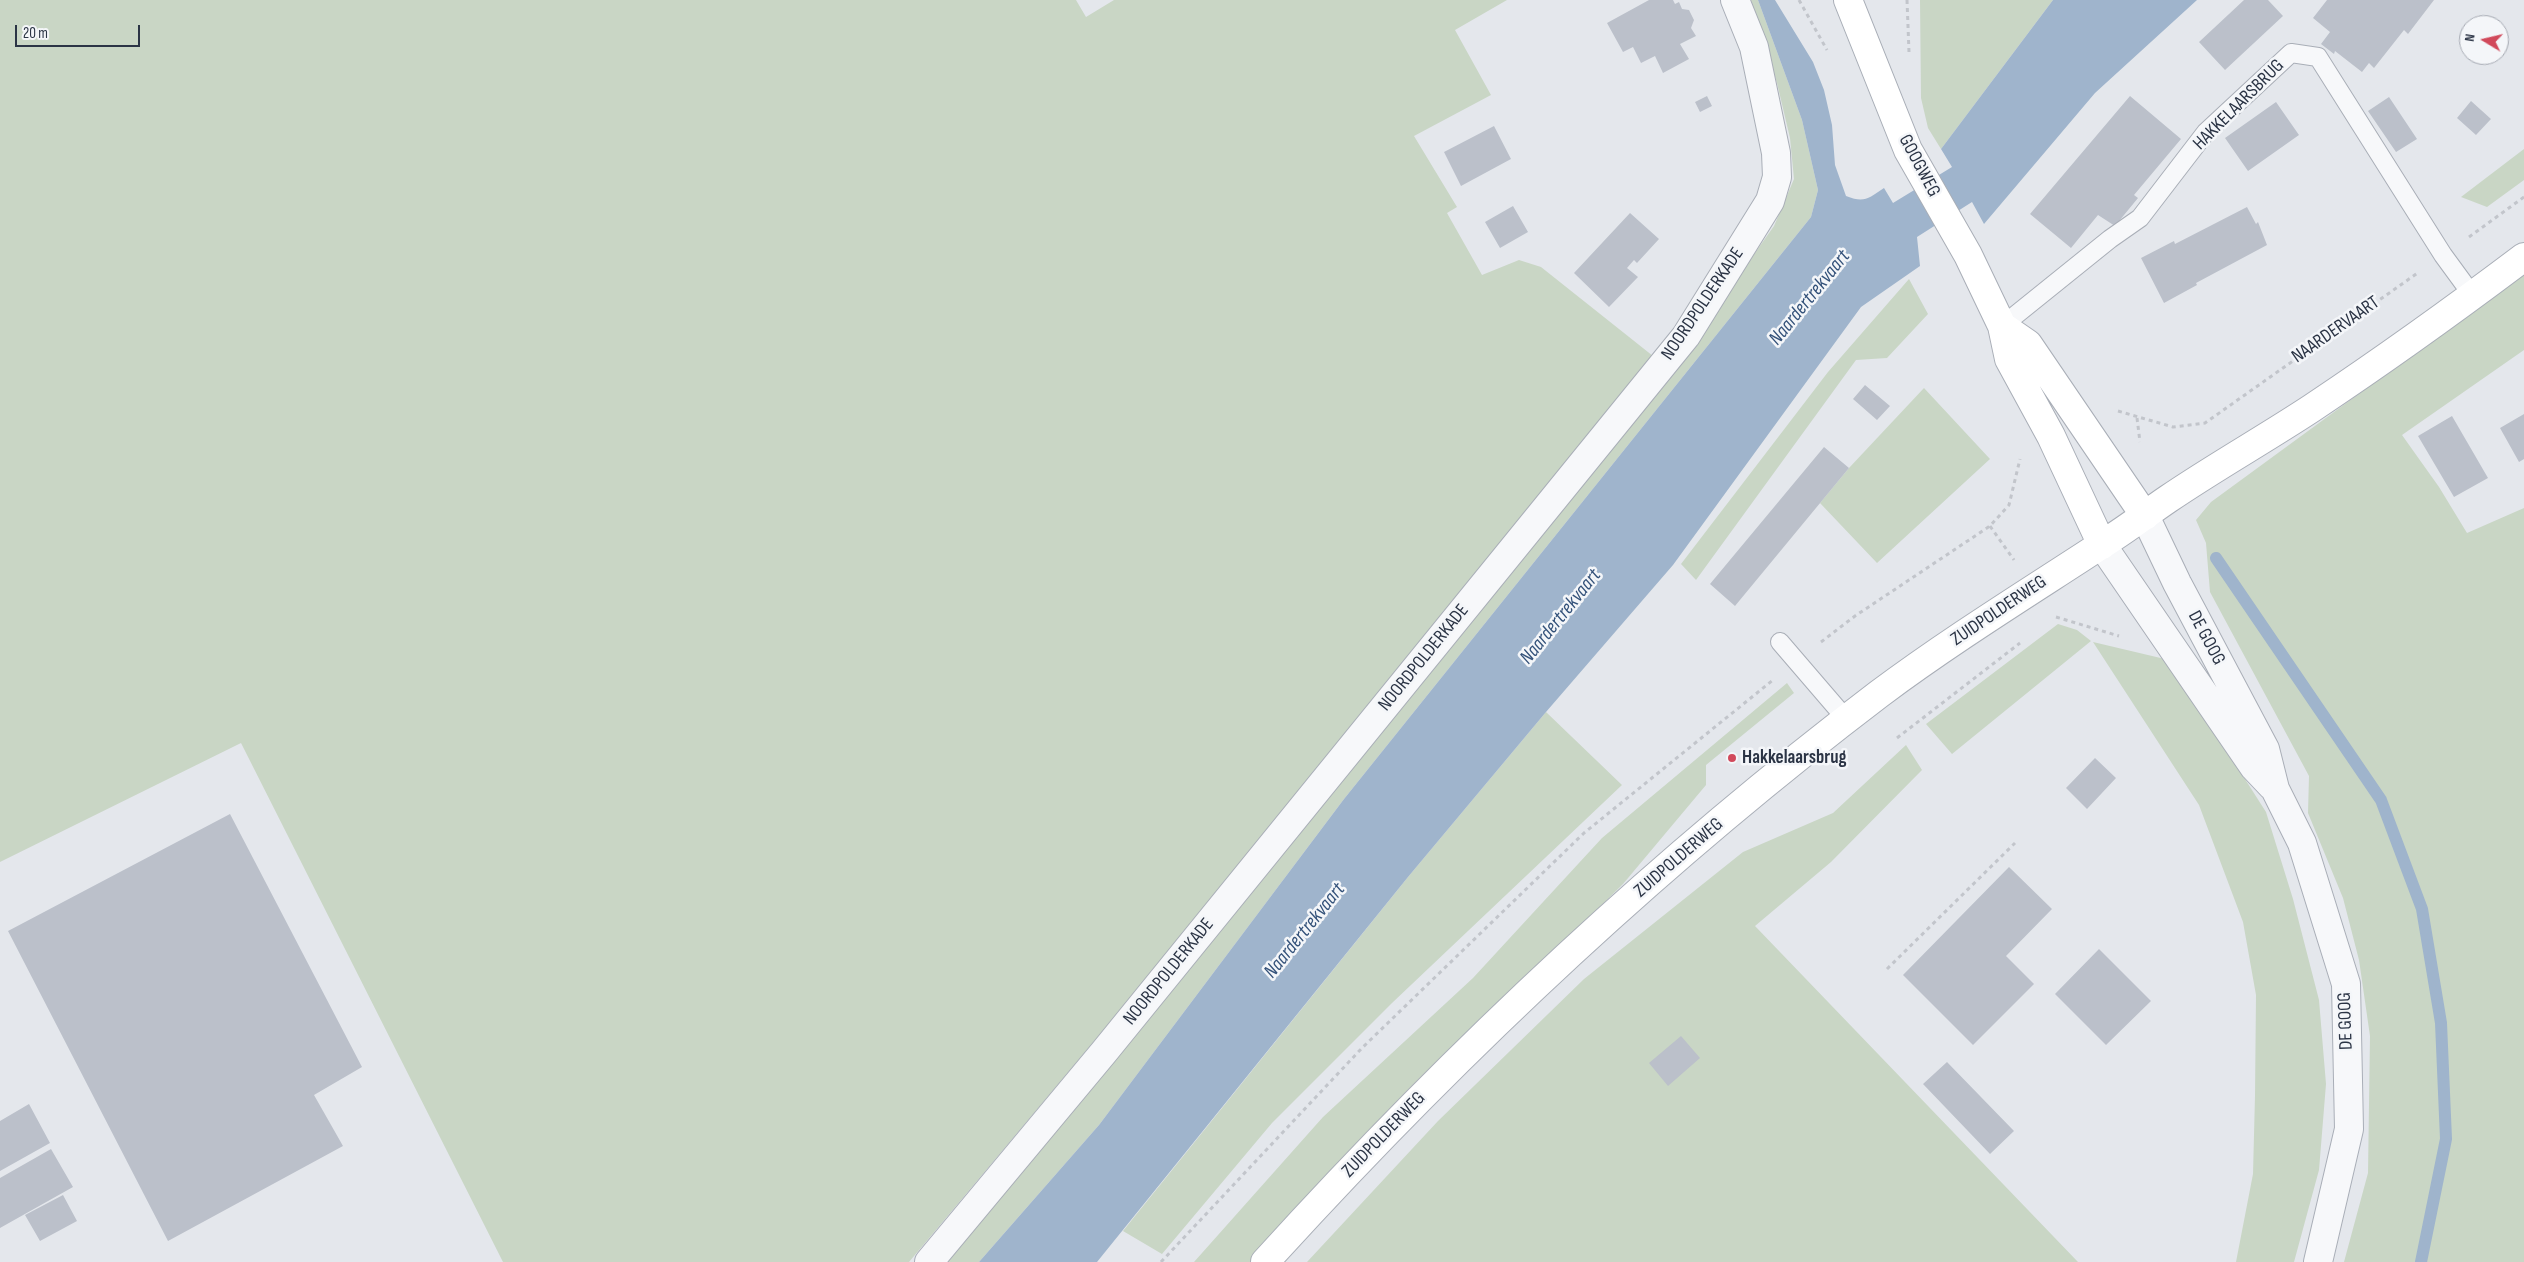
<!DOCTYPE html>
<style>
body{margin:0}
#map{position:relative;width:2524px;height:1262px;overflow:hidden;background:#e4e7ec;font-family:"Sofia Sans Condensed",sans-serif}
canvas{display:block}
.north{position:absolute;left:2459px;top:15px;width:50px;height:50px;box-sizing:border-box;background:#f4f6f9;border:1px solid #a4a8b1;border-radius:50%;rotate:279deg;font-size:14px;font-weight:700;line-height:20px;text-align:center;color:#2b3445}
.north::after{content:'';display:block;margin:auto;width:18px;height:22px;background:#d1495b;clip-path:polygon(50% 0,100% 100%,50% 72%,0 100%)}
.scale{position:absolute;left:15px;top:25px;width:125px;height:22px;box-sizing:border-box;border:2px solid #2b3445;border-top:0;padding-left:6px;font-size:15px;line-height:18px;white-space:nowrap;color:#2b3445;-webkit-text-stroke:4px #f4f6f9;paint-order:stroke}
</style>
<div id="map">
<canvas width="2524" height="1262"></canvas>
<div class="north">N</div>
<div class="scale">20 m</div>
</div>
<script>
const context = document.querySelector('canvas').getContext('2d');
context.lineJoin = 'round';
function fillPath(path, color) { context.fillStyle = color; context.fill(path, 'evenodd'); }
function strokePath(path, color, width, dash) { context.strokeStyle = color; context.lineWidth = width; context.lineCap = dash ? 'butt' : 'round'; context.setLineDash(dash || []); context.stroke(path); }
function drawText(font, color, halo, rows, align = 'center') {
  context.font = font + ' "Sofia Sans Condensed",sans-serif'; context.lineWidth = 5; context.setLineDash([]); context.textBaseline = 'middle'; context.strokeStyle = halo; context.fillStyle = color; for (const [text, x, y, turn = 0] of rows) {
    context.save(); context.translate(x, y); context.rotate((+turn || 0) * Math.PI / 180); context.textAlign = isNaN(turn) ? turn : align; if (halo) context.strokeText(text, 0, 0); context.fillText(text, 0, 0); context.restore();
  }
}
fillPath(new Path2D(`
 M0 0H1076L1086 17 1114 0H1507L1455 30 1491 95 1414 136 1457 207 1447 213 1482 275 1519 260 1541 267 1658 360 1383 697 909 1262H503L241 743 0 862Z
 M1751 0H1758L1802 120 1818 190 1811 217 1344 799 1099 1125 979 1262H944L1666 379 1774 226 1794 179 1790 138 1777 83Z
 M1920 0H2053L1941 149 1928 128 1921 98Z
 M2524 149V180L2487 207 2461 197Z
 M2524 273V350L2402 435 2439 487 2467 533 2524 508V1262H2344L2368 1173 2370 1036 2359 960 2343 898 2308 813 2309 776 2210 592 2206 543 2196 520 2211 502Z
 M1909 279 1928 314 1887 358 1856 360 1696 580 1681 564 1828 372Z
 M1924 388 1990 459 1877 563 1820 503 1849 468Z
 M2058 624 2077 630 2091 641 1952 754 1926 724Z
 M2093 642 2169 660 2266 812 2293 899 2319 1000 2326 1084 2319 1170 2294 1262H2236L2253 1174 2255 1096 2256 995 2243 922 2199 805Z
 M1787 683 1794 693 1706 765V785L1623 884 1372 1133 1252 1262H1194L1323 1117 1473 978 1602 838Z
 M1546 712 1622 785 1392 1003 1272 1123 1162 1254 1123 1231 1408 877Z
 M1906 745 1922 770 1831 862 1755 926 2078 1262H1307L1438 1121 1584 979 1743 852 1833 813Z`), '#c9d6c5');
fillPath(new Path2D(`
 M1758 0H1775L1813 62 1824 90 1832 125 1835 165 1846 196C1864 203 1868 199 1884 188L1893 203 1952 167 1941 149 2053 0H2197L2095 93 1984 224 1972 202 1917 237 1920 266 1861 307 1673 565 1546 712 1408 877 1097 1262H979L1099 1125 1344 799 1811 217 1818 190 1802 120Z`), '#9fb4cc');
strokePath(new Path2D(`
 M2216 558 2381 800 2422 909 2441 1023 2446 1139 2421 1262`), '#9fb4cc', 12);
fillPath(new Path2D(`
 M1649 0H1673L1675 4 1679 2 1682 9 1689 10 1694 20 1691 28 1696 36 1680 44 1689 59 1663 73 1655 56 1641 63 1633 47 1623 52 1607 23Z
 M2244 0H2268L2283 16 2225 70 2199 42Z
 M2327 0H2434L2408 34 2404 30 2374 68 2369 63 2362 72 2335 51 2334 54 2321 44 2330 32 2313 18Z
 M1707 96 1712 106 1700 112 1695 102Z
 M2130 96 2181 139 2134 195 2138 198 2115 226 2098 215 2071 248 2030 214Z
 M2389 97 2417 139 2396 152 2368 111Z
 M2471 101 2491 119 2476 135 2457 118Z
 M2276 102 2299 135 2248 171 2225 138Z
 M1494 126 1511 159 1461 186 1444 152Z
 M1513 206 1528 232 1500 248 1485 222Z
 M2247 207 2256 224 2258 222 2267 245 2196 283 2197 285 2164 303 2141 258 2174 241 2175 244Z
 M1630 213 1659 239 1637 263 1634 260 1627 268 1638 277 1609 307 1574 273Z
 M1865 385 1890 406 1877 420 1853 399Z
 M2524 414V459L2519 462 2500 428Z
 M2452 416 2488 478 2454 497 2418 436Z
 M1824 447 1849 468 1735 606 1710 584Z
 M2095 758 2116 778 2087 809 2066 788Z
 M230 814 362 1067 314 1095 343 1146 168 1241 8 931Z
 M2009 867 2052 909 2006 956 2034 984 1973 1045 1903 975Z
 M2099 949 2151 1001 2106 1045 2055 994Z
 M1681 1036 1700 1058 1668 1086 1649 1063Z
 M1947 1062 2014 1131 1990 1154 1923 1084Z
 M29 1104 50 1143 0 1171V1121Z
 M51 1149 73 1187 0 1228V1178Z
 M63 1195 77 1221 40 1241 25 1215Z`), '#bbc0ca');
const lane = new Path2D(`
 M2002 326 2110 239 2140 218 2206 132 2291 53 2318 57 2443 255 2473 296
 M1780 642 1847 720`);
const street = new Path2D(`
 M2145 516 2177 583 2265 749 2275 789 2302 843 2346 984 2349 1129 2318 1262
 M2102 545 2254 767 2272 786
 M929 1262 1104 1052 1686 336 1770 201 1777 177 1776 153 1754 47 1735 0`);
const secondary = new Path2D(`
 M1848 0 1908 150 1968 255 2002 326 2009 359 2051 436 2102 545
 M2002 326 2028 344 2145 516
 M1265 1262C1451 1057 1658 862 1879 694 1950 641 2026 594 2101 545 2124 531 2146 514 2168 499 2215 467 2265 439 2312 408 2384 360 2455 309 2524 257`);
strokePath(lane, '#a9aeb7', 20);
strokePath(street, '#a9aeb7', 30);
strokePath(secondary, '#a9aeb7', 30);
strokePath(new Path2D(`
 M1799 0 1827 50
 M1907 0 1909 52
 M2469 237 2524 197
 M2118 411 2173 427 2205 423 2419 272
 M2137 418 2140 442
 M1990 526 2014 560
 M2056 617 2119 636
 M1821 642 1855 616 1990 526 2009 505 2020 459
 M1897 738 2020 643
 M1887 969 2015 843
 M1161 1262 1362 1048 1584 833 1773 680`), '#c2c5cb', 3, [4, 4]);
strokePath(lane, '#f7f8fa', 18);
strokePath(street, '#f7f8fa', 28);
strokePath(secondary, '#fff', 28);
for (const [x, y, r, color] of [
 [1732,758,5,"#d1495b"]
]) { const dot = new Path2D(); dot.arc(x, y, r, 0, 2 * Math.PI); context.fillStyle = color; context.fill(dot); strokePath(dot, '#f4f6f9', 2); }
drawText('19px', '#2b3445', '#f4f6f9', [
 ["HAKKELAARSBRUG",2239,105,-45],
 ["GOOGWEG",1919,166,62],
 ["NOORDPOLDERKADE",1703,304,-56],
 ["NAARDERVAART",2336,330,-35],
 ["ZUIDPOLDERWEG",1999,611,-34],
 ["DE GOOG",2206,638,62],
 ["NOORDPOLDERKADE",1424,658,-51],
 ["ZUIDPOLDERWEG",1679,858,-41],
 ["NOORDPOLDERKADE",1169,972,-51],
 ["DE GOOG",2346,1021,-92],
 ["ZUIDPOLDERWEG",1384,1135,-46]
]);
drawText('bold 19px', '#2b3445', '#f4f6f9', [
 ["Hakkelaarsbrug",1742,758]
], 'left');
drawText('italic 20px', '#34527a', '#f4f6f9', [
 ["Naardertrekvaart",1810,298,-51],
 ["Naardertrekvaart",1561,617,-51],
 ["Naardertrekvaart",1305,931,-51]
]);
</script>
